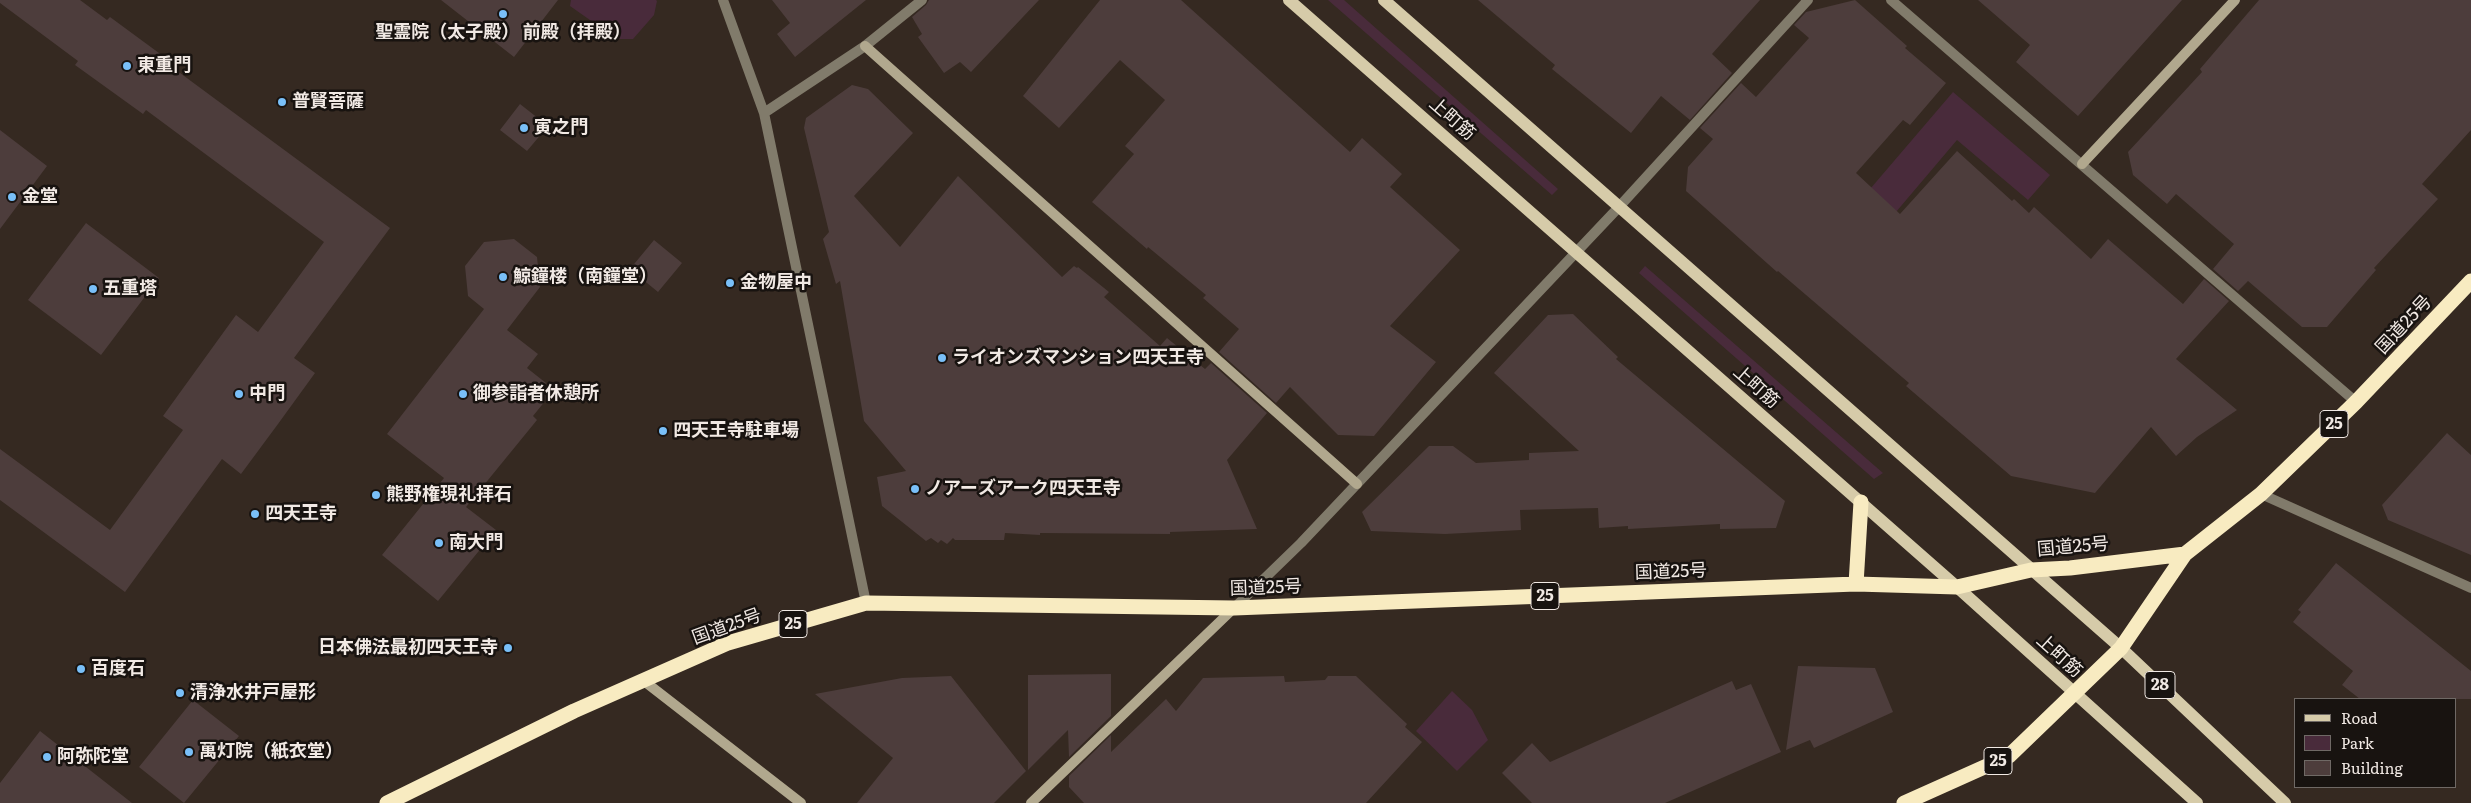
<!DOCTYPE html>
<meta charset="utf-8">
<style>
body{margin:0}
#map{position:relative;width:2471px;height:803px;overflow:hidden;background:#352921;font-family:Literata,serif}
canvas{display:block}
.legend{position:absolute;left:2294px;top:698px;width:162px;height:90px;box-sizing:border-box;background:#181310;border:1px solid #6f6965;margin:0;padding:6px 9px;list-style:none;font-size:15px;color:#f1e9e4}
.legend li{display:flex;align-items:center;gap:10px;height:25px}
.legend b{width:25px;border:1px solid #6f6965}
</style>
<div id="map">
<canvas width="2471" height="803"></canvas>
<ul class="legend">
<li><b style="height:6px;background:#d6cba9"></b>Road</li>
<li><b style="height:14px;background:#492b3b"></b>Park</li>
<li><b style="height:14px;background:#4d3d3c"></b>Building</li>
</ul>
</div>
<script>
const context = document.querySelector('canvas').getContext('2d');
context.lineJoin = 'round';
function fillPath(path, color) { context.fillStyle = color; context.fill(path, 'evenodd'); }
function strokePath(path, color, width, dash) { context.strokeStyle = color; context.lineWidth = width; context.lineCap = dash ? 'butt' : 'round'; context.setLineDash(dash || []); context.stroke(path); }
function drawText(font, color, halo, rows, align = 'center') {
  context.font = font + ' Literata,"Noto Sans JP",serif'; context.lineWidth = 5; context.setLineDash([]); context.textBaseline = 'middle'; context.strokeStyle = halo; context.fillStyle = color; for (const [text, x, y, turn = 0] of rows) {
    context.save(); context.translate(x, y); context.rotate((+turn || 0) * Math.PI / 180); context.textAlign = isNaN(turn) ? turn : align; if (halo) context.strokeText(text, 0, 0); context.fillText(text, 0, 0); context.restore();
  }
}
fillPath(new Path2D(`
 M571 0H656L657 1 654 15 633 39H617L570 6Z
 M1328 0H1344L1558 189 1552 195Z
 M1953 92 2050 175 2028 200 1957 140 1868 245 1841 223Z
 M1645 266 1883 473 1874 479 1639 273Z
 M1452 691 1472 710 1488 740 1457 771 1416 731Z`), '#492b3b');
fillPath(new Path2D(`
 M0 0H80L107 20 110 17 178 67 176 70 390 228 294 358 315 373 278 424 241 474 222 459 125 592 0 500V449L110 530 183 430 163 416 236 315 258 332 324 242 146 110 143 114 75 65 78 61 0 3Z
 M441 0H558L514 57Z
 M772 0H866L795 57 777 34 790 23Z
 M929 0H1039L971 72 960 62 944 73 918 37 922 34 912 17 926 5Z
 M1100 0H1181L1350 152 1362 138 1402 174 1390 187 1460 250 1390 326 1436 362 1374 436 1338 435 1290 387 1276 403 1219 352 1239 329 1203 298 1206 295 1148 247 1147 249 1092 202 1134 154 1125 146 1165 100 1120 60 1059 128 1023 96Z
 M1478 0H1760L1712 54 1732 73 1690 120 1661 96 1631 133 1552 69 1555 65Z
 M1855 0 1907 46 1905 48 1946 83 1910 125 1903 120 1856 173 1900 214 1957 151 2012 201 2014 199 2029 213 2034 207 2091 259 2108 239 2183 304 2204 279 2229 301 2176 359 2237 410 2197 437 2176 456 2151 427 2095 493 2011 476 1906 386 1909 383 1778 271 1777 272 1686 191 1688 167 1713 139 1700 128 1741 83 1756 97 1809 38 1794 25 1806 12Z
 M1978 0H2182L2078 116 2016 62 2030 45Z
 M2259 0H2471V130L2422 184 2438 199 2374 268 2376 270 2327 327H2302L2248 281 2238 291 2213 269 2234 244 2176 194 2167 204 2133 175 2128 152 2202 72 2200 69Z
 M852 85 868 89 913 133 854 196 900 247 958 176 1062 277 1074 266 1077 268 1078 267 1109 292 1104 297 1160 346 1167 338 1205 369 1211 363 1267 413 1227 460 1257 529 1170 532V534L1040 533V535L1005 533 1004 540H955L953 538 947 544 941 540 938 543 931 538 926 541 882 506 877 477 906 471 864 421 840 281 836 284 823 239 829 232 804 128 806 118Z
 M520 104 548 126 527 151 500 130Z
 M0 130 47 166 0 229Z
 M86 223 159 278 101 355 28 300Z
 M514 239 537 257 540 287 507 330 538 354 527 368 546 383 542 388 550 395 533 416 537 420 466 507 496 530 438 601 382 555 444 478 387 434 484 309 468 296 465 266 484 242Z
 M654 240 682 263 658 292 630 269Z
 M1573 314 1618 357 1616 359 1785 501 1776 528 1720 529V524L1628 529V526L1599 528 1598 508 1520 510 1521 530 1445 534 1371 531 1362 512 1429 446H1453L1476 463 1529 460V453L1579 451 1494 373 1548 315Z
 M2447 433 2471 455V555L2388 520 2382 505Z
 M2336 563 2471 671V699H2360L2342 685 2353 671 2293 622 2301 612 2298 610Z
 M1798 666 1875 668 1893 712 1814 748 1810 740 1786 750Z
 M1111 674V716L1069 757 1068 730 1028 770V675Z
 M951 676 1026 771 994 803H857L893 758 815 694 902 678Z
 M1284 676 1285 682 1325 680 1328 676H1356L1407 724 1405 727 1422 742 1366 803H1084L1069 787V776L1111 735V752L1166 699 1176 711 1203 678Z
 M1732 681 1736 690 1751 684 1781 752 1665 803H1532L1502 773 1532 743 1550 762Z
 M193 700 239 736 184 803 139 767Z
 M40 731 132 803H0V783Z`), '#4d3d3c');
strokePath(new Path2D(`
 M723 0 764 113 866 603
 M1891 0 2356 402
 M764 113 865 46 922 0
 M2261 494 2471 588
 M1234 608 1301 543 1618 208 1808 0`), '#817b6b', 10);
strokePath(new Path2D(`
 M865 46 1357 484
 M2082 164 2235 0
 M644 681 801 803
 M1031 803 1234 608`), '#b1a88e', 10);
strokePath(new Path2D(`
 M1289 0 1957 587 2197 803
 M1384 0 2121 648 2285 803`), '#d6cba9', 12);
strokePath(new Path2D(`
 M1856 584 1861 502
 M387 803 574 711 728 643 866 603 1234 608 1856 584 1957 587 2031 570 2070 568 2185 554
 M1904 803 2009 756 2121 648 2185 554 2261 494 2356 402 2471 281`), '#f8ebc1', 15);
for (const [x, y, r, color] of [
 [503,14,5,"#79bff8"],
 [127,66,5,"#79bff8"],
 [282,102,5,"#79bff8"],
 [524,128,5,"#79bff8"],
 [12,197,5,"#79bff8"],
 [503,277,5,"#79bff8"],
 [730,283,5,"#79bff8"],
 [93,289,5,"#79bff8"],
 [942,358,5,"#79bff8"],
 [239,394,5,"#79bff8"],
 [463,394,5,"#79bff8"],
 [663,431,5,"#79bff8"],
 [915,489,5,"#79bff8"],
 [376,495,5,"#79bff8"],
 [255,514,5,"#79bff8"],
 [439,543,5,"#79bff8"],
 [508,648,5,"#79bff8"],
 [81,669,5,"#79bff8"],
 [180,693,5,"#79bff8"],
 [189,752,5,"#79bff8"],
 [47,757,5,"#79bff8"]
]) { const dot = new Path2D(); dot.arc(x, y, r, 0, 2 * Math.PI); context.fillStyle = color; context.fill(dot); strokePath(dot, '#181310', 2); }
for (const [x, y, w] of [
 [2334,424,28],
 [1545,596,28],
 [793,624,28],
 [2160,685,30],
 [1998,761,28]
]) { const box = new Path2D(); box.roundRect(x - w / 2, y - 13.5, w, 27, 4); context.fillStyle = '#181310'; context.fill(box); strokePath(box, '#f1e9e4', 1); }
drawText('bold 16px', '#f1e9e4', null, [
 ["25",2334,424],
 ["25",1545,596],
 ["25",793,624],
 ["28",2160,685],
 ["25",1998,761]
]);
drawText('bold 18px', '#f1e9e4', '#181310', [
 ["聖霊院（太子殿） 前殿（拝殿）",503,33,"center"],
 ["東重門",137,66],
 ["普賢菩薩",292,102],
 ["寅之門",534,128],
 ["金堂",22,197],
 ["鯨鐘楼（南鐘堂）",513,277],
 ["金物屋中",740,283],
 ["五重塔",103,289],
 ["ライオンズマンション四天王寺",952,358],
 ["中門",249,394],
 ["御参詣者休憩所",473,394],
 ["四天王寺駐車場",673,431],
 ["ノアーズアーク四天王寺",925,489],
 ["熊野権現礼拝石",386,495],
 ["四天王寺",265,514],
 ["南大門",449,543],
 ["日本佛法最初四天王寺",498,648,"right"],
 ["百度石",91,669],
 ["清浄水井戸屋形",190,693],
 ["萬灯院（紙衣堂）",199,752],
 ["阿弥陀堂",57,757]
], 'left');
drawText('18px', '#f1e9e4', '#181310', [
 ["上町筋",1452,119,41],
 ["国道25号",2404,325,-47],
 ["上町筋",1756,387,41],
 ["国道25号",2073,547,-5],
 ["国道25号",1671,572,-2],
 ["国道25号",1266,588,-2],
 ["国道25号",727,627,-20],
 ["上町筋",2059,656,42]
]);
</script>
